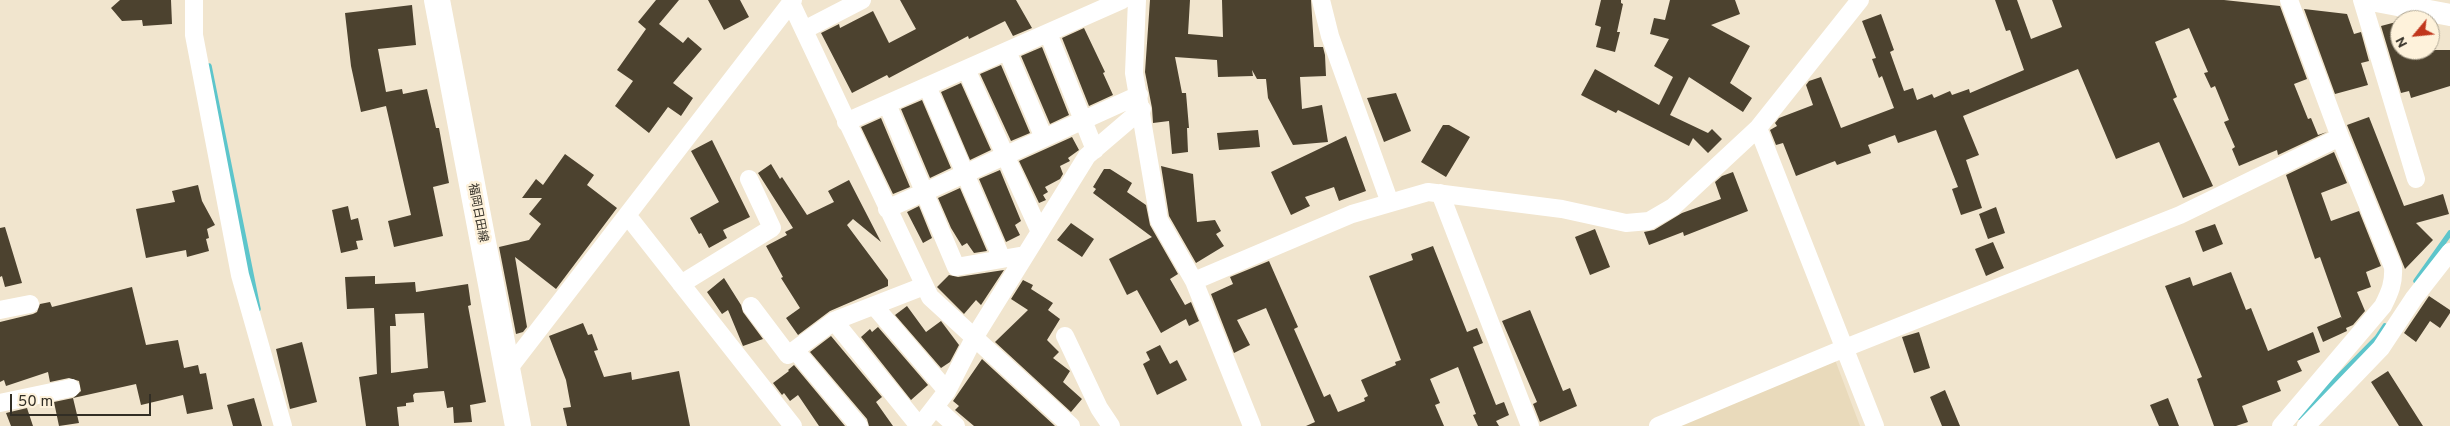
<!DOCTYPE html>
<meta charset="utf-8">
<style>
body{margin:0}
#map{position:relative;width:2450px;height:426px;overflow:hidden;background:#f1e5ce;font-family:Overpass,sans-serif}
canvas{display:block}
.north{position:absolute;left:2390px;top:10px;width:50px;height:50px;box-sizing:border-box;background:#fef2db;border:1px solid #aca492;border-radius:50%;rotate:242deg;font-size:14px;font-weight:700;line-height:20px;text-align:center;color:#322e25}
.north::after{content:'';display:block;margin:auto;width:18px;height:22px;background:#c1361c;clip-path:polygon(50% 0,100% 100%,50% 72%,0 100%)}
.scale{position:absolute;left:10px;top:394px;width:141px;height:22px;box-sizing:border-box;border:2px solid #322e25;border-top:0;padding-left:6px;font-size:15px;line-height:18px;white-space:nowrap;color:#322e25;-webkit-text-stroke:4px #fef2db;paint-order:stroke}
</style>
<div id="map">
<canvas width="2450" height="426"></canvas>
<div class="north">N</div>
<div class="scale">50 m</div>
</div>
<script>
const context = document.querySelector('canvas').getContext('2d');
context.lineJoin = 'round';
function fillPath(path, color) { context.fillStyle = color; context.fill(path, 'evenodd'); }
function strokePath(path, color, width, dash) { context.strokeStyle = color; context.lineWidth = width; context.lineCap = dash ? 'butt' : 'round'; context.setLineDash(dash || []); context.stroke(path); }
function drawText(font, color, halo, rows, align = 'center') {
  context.font = font + ' Overpass,"Noto Sans JP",sans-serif'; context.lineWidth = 5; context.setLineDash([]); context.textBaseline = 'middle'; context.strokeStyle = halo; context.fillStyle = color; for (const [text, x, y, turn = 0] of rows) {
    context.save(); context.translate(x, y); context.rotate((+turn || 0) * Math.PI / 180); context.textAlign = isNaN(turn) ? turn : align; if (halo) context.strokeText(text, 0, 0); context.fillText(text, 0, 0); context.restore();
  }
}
fillPath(new Path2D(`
 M1834 357 1860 426H1670Z`), '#e9dabb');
strokePath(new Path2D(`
 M209 66 258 309
 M2416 281 2450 233
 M2299 417 2377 338 2385 326`), '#5dc5cb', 5.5);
fillPath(new Path2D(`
 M120 0H171L172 24 143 26 142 20 122 21 111 8Z
 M656 0H679L659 24 683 43 688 37 702 49 673 83 693 98 681 116 668 107 649 133 615 106 633 81 617 70 646 29 638 22Z
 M708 0H740L749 17 724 30Z
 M900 0H1016L1032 28 1013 36 1005 21 969 39 968 36 889 78 887 75 852 93 821 33 839 24 840 28 873 11 889 43 916 29Z
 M1150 0H1190L1188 34 1223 37 1222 0H1311L1314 47H1323L1325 55 1326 76 1300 77 1302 109 1322 105 1328 142 1293 145 1268 98 1266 79H1257L1252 70 1253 76 1218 77 1217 60 1175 57 1182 93H1186L1189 128H1187L1188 152 1172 154 1169 121 1153 123 1152 108 1145 72Z
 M1601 0H1621V3L1623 4 1617 32H1620L1615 52 1596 47 1601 27 1595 25Z
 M1670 0H1735L1740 14 1711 25 1750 46 1730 83 1752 98 1743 112 1689 77 1670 115 1708 133 1712 129 1722 139 1708 153 1693 138 1689 146 1618 110 1616 113 1581 95 1595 69 1659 105 1673 77 1654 66 1669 39 1650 34 1654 18 1665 20Z
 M1995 0H2017L2031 39 2062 27 2052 0H2224L2280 6 2307 79 2294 84 2308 119 2311 118 2318 135 2327 132 2278 155 2277 150 2239 166 2232 149 2235 147 2224 122 2229 120 2215 86 2211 88 2204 73 2208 72 2189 28 2155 42 2177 97 2173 99 2213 186 2183 198 2159 142 2116 159 2078 69 1963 116 1979 155 1966 160 1982 208 1961 215 1952 189 1958 187 1936 130 1898 143 1895 135 1868 145 1871 153 1837 165 1835 161 1796 176 1783 143 1776 145 1770 130 1777 126 1775 123 1779 118 1813 105 1806 85 1809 81 1821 77 1841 128 1894 108 1882 76 1879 78 1872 59 1876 58 1862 21 1881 14 1894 50 1890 52 1904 91 1913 88 1917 100 1932 94 1934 98 1950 91 1952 95 1969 89 1970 93 2024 70 2010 30 2006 31Z
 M412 5 416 45 378 49 386 92 402 89 403 94 427 89 436 128H439L449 183 433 187 443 236 394 247 388 221 411 215 386 106 361 112 351 66 345 13Z
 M2304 9 2347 14 2354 34 2361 32 2369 61 2361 63 2368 85 2335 94Z
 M2400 21V50H2450V86L2411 98 2409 91 2401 93 2381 26Z
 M1084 28 1105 72 1103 73 1113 95 1089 106 1062 38Z
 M1042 47 1069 115 1050 124 1021 56Z
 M1001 65 1030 133 1011 141 980 74Z
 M961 83 991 150 970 160 941 92Z
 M1396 93 1411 131 1384 142 1367 98Z
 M922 100 951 168 930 178 901 109Z
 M2369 117 2404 206 2443 194 2449 214 2416 223 2433 240 2405 269 2347 125Z
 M881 118 910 187 893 194 861 127Z
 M1443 125H1449L1470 137 1446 177 1421 162Z
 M1258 130 1260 147 1219 150 1217 133Z
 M1346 136 1366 191 1339 201 1334 187 1305 197 1310 206 1291 215 1271 172Z
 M1072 137 1079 150 1068 158 1070 161 1060 166 1063 174 1060 179 1045 187 1048 192 1043 195 1046 200 1039 203 1019 161Z
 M712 140 750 217 723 230 727 238 709 248 701 233 699 234 690 218 719 202 691 151Z
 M2334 152 2347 183 2321 193 2331 221 2359 211 2381 266 2366 272 2371 287 2357 292 2365 311 2353 325 2346 328 2347 331 2323 342 2317 327 2341 317 2342 319 2320 257 2315 259 2286 175Z
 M565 154 594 175 587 185 617 208 556 289 515 257 527 327 523 332 516 334 499 247 529 240 541 224 529 214 542 198H522L536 179 543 185Z
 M771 164 780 179 782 177 807 215 834 202 828 191 849 180 881 242 853 219 847 225 888 280V286L830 311 798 335 786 318 800 308 781 278 783 277 766 246 787 235 785 232 793 228 758 173Z
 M1161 166 1193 174 1197 222 1215 220 1221 231 1216 234 1224 246 1196 263 1169 216Z
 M1104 169H1110L1132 183 1127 192 1146 205 1150 225 1178 274 1170 279 1185 305 1191 302 1199 321 1189 326 1186 319 1161 333 1137 290 1127 295 1109 259 1152 237 1093 193 1096 189 1093 187Z
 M1000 170 1021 221 1015 225 1020 235 1006 242 979 179Z
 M1733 172 1748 211 1684 236 1683 232 1649 245 1644 232 1654 230 1682 213 1721 199 1715 182 1722 176Z
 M198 185 202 201 215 225 207 229 209 238 206 239 209 251 187 257 186 250 146 258 136 209 175 202 172 191Z
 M960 188 987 251 974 253 967 243 962 246 951 228 938 198Z
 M348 206 351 220 358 218 363 240 356 241 358 249 341 253 332 210Z
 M919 206 932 238 923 243 907 212Z
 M1996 207 2005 233 1988 239 1979 214Z
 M1071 223 1094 239 1082 257 1057 240Z
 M2215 224 2223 244 2203 252 2195 231Z
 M5 227 22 283 5 287 2 276 0 277V228Z
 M1595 229 1610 267 1590 275 1575 237Z
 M1993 242 2004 268 1986 276 1975 249Z
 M1433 246 1467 332 1477 328 1483 343 1473 347 1496 405 1504 402 1509 415 1496 421 1499 426H1478L1473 415 1476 414 1458 367 1430 379 1440 403 1435 405 1444 426H1306L1315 422 1266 308 1237 320 1250 345 1234 353 1211 294 1233 284 1230 277 1269 261 1298 327 1294 329 1324 397 1330 394 1338 412 1365 401 1364 398 1368 396 1361 380 1396 365 1395 362 1401 360 1369 276 1413 260 1411 254Z
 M1004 270 981 305 976 300 964 314 937 287 949 275 958 277Z
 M2231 272 2246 310 2251 308 2268 351 2313 332 2320 352 2297 361 2302 371 2277 381 2281 391 2242 406 2248 422 2236 426H2214L2197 379 2202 377 2165 286 2190 277 2193 286Z
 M375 276V284L415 282 416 292 468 284 471 305 468 306 486 402 470 405 472 422 454 423 453 407 447 408 444 391 415 393 413 395 414 402 406 403V406L397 407 399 426H366L359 377 377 374 374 308 347 309 345 277ZM424 313 428 368 391 373 390 326H396L395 314Z
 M724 278 741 305 743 312 763 339 743 346 728 310 722 314 707 292Z
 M1023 280 1033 285 1031 289 1053 303 1048 310 1060 319 1047 340 1059 352 1053 358 1070 371 1063 382 1082 399 1071 412 995 342 1028 310 1011 299Z
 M132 287 146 345 178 340 184 368 198 365 200 374 206 373 213 409 187 414 183 395 141 405 136 384 73 398 81 391 79 381 69 378 50 382 48 372 6 386 4 380 0 382V322L33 314 37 312 40 304 50 302 52 307Z
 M2429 296 2450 310V313L2440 328 2430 321 2416 342 2404 333Z
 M907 306 926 332 941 321 959 345 950 362 941 368 895 315Z
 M1530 310 1563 391 1570 388 1577 406 1540 422 1533 404 1537 402 1502 321Z
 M583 323 588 335 592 334 598 350 594 351 604 377 631 372 632 380 679 371 690 426H567L563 408 571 407 566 380 549 336Z
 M878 327 928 385 911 400 861 337 870 329 872 332Z
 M1919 332 1930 368 1914 373 1902 337Z
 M831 336 882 397 876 402 893 426H869L867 419 810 352Z
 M302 342 317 402 290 409 276 349Z
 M1160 345 1170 364 1177 360 1187 380 1157 395 1143 364 1150 360 1146 352Z
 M982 359 1055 426H974L955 410 959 406 953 401Z
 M794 365 845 426H819L798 395 790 401 784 393 782 395 773 383 789 371 788 370Z
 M2388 371 2423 426H2399L2371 382Z
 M1945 390 1960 426H1942L1930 397Z
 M73 398 79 423 59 426 54 402Z
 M254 398 262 426H233L227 405Z
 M2168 398 2179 426H2159L2150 405Z
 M27 408 33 426H11L6 413Z`), '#4c422f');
strokePath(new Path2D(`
 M194 0V35L240 275 283 426
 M1137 0 1134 73 1159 220 1194 281 1252 426
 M1321 0 1330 36 1390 203
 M2362 0 2416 179
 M791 3 930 297 1071 426
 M804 30 862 0
 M1048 33 1095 150
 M1007 51 1044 138
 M966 69 1040 232
 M927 86 1002 259
 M887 104 956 267 1025 255
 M846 122 1122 0
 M1758 128 1875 426
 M1440 193 1530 426
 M887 209 1139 95
 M627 215 793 426
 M1194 281 1352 214 1428 192 1562 209 1626 223 1649 221 1673 207 1758 128 1860 0
 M681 284 772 228 749 179
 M751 306 788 355 834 321 924 286
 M875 307 947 391
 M0 310 30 304
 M834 321 919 426
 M1065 336 1099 408 1111 426
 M795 350 859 426
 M506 372 793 0
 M0 403 71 388
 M935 407 956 426
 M920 426 947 391 974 338 1087 156 1142 109
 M1658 426 1845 348 2180 215 2340 137
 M2281 426 2383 306C2390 292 2394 283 2393 267L2340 137 2289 0
 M2306 426 2381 348 2414 298 2450 252`), '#fff', 18);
strokePath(new Path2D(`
 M2371 0 2450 15`), '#fff', 22);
strokePath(new Path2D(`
 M437 0 518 426`), '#fff', 26);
drawText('12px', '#322e25', '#fef2db', [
 ["福岡日田線",477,213,79]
]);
</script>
